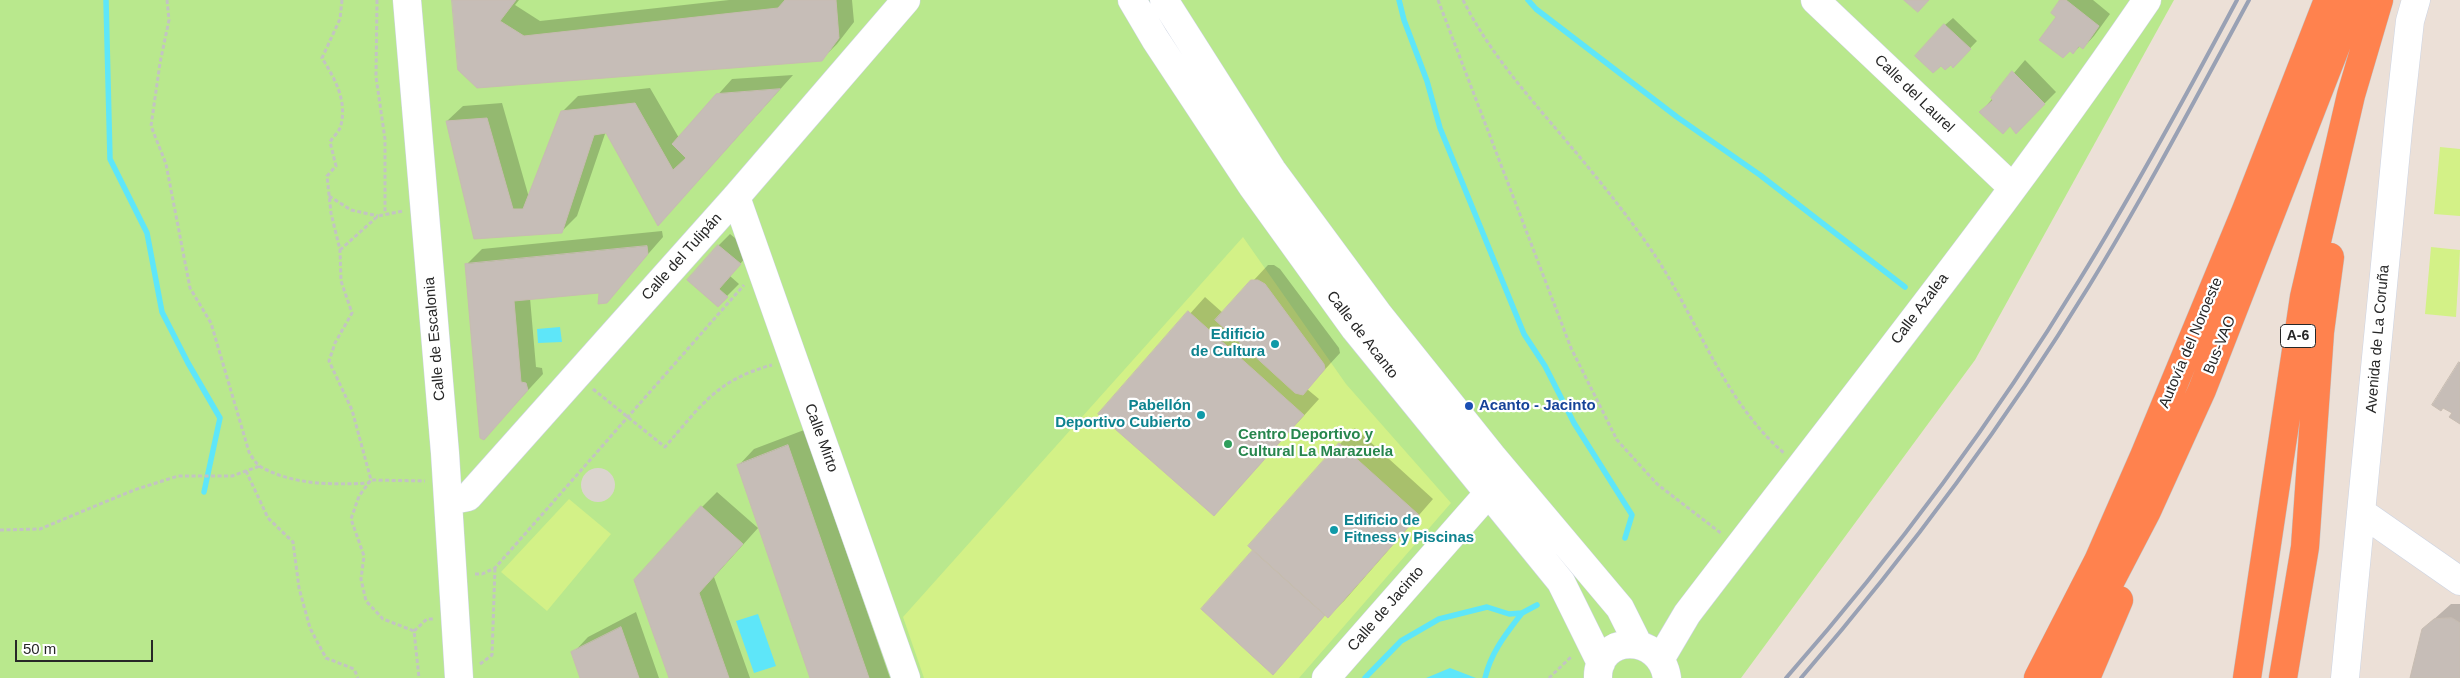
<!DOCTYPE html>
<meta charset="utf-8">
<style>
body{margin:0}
#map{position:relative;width:2460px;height:678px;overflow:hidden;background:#ece0d7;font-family:Helvetica,sans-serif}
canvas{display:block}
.scale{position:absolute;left:15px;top:640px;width:138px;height:22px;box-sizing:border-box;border:2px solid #272727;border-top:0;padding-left:6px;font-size:15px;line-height:18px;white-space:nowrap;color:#272727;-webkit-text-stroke:4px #fff;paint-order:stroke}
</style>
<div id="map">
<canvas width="2460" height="678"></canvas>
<div class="scale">50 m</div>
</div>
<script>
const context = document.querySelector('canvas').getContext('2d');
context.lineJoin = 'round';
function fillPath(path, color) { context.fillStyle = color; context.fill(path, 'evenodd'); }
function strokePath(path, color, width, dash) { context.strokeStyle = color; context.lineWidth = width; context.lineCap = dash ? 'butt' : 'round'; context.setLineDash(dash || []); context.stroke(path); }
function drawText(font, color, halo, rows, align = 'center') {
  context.font = font + ' Helvetica,sans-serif'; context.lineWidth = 4.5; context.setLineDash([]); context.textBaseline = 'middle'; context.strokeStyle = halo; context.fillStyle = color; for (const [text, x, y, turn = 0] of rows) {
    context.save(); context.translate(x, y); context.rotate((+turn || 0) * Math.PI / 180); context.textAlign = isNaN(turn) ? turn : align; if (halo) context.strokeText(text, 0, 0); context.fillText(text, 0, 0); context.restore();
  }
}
fillPath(new Path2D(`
 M0 0H2174L1975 360 1741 678H0Z`), '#b9e88d');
fillPath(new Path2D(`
 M2440 147 2460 149V216L2434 214Z
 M1243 237 1346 384 1451 503 1299 678H924L903 617Z
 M2431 247 2460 250 2456 317 2425 314Z
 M569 499 611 534 547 611 501 572Z`), '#d3f187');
fillPath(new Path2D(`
 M581 485a17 17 0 1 1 34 0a17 17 0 1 1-34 0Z`), '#dbd4ce');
fillPath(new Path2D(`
 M560 327 562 342 538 343 537 329Z
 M758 614 776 666 754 673 736 621Z
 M1450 668 1476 678H1426Z`), '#5ee6f9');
fillPath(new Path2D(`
 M453 0H519L515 5 540 21 729 0H852L854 22 837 44 821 60 478 87Z
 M2062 0H2093L2110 14 2094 36 2083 48 2080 46 2073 53 2058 16Z
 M1953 18 1977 41 1953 66 1951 64H1941L1945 25Z
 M2025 60 2056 92 2016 132 2010 124 1981 112Z
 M793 75 659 224 606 131 577 216 561 232 475 238 447 121 463 106 502 103 528 194H530L562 112 578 96 650 88 679 138 732 79Z
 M662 231 663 237 606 302 600 291 530 298 536 367 542 368 543 374 484 438 466 265 482 249Z
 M730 234 751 251 730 276 739 284 718 305V246Z
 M1268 265H1274L1280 269 1339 348 1340 353 1307 389 1319 399 1214 515 1100 414 1205 297 1223 313Z
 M1355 428 1433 499 1344 601 1328 616 1326 614 1273 673 1255 550 1340 444Z
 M804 430 890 678H811L739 465 754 449Z
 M717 492 758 528 714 577 750 678H671L702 507Z
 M2451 604H2460V678H2411L2423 629Z
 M636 612 659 678H581L573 653 588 637Z`), '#0003');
strokePath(new Path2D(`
 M106 0 110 159 147 233 162 312 188 363 220 418 204 492
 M1399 0 1404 20 1427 81 1440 128 1524 334 1545 366 1574 423 1632 515 1625 538
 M1528 0 1536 9 1677 117 1760 175 1905 287
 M1365 678 1401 641 1439 619 1487 607 1509 614 1522 613 1537 605
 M1485 678C1491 652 1506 634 1522 613`), '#5ee6f9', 5.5);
const building = new Path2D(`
 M452 0H516L500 21 524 36 778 8 785 0H836L839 38 822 61 477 88 458 70Z
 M1904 0H1929L1918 12Z
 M2060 0H2066L2099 26 2083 49 2079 46 2073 54 2070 51 2063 58 2039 40 2056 17 2051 13Z
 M1944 24 1971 49 1953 68 1951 65 1945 70 1941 66 1933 73 1915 56Z
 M2012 71 2045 104 2016 134 2010 126 2003 134 1979 112 1993 100 1991 98Z
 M780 89 658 226 606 133 594 135 562 233 474 239 446 121 487 118 513 209H523L561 111 635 103 673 170 686 158 672 144 716 94Z
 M718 245 741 264 719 289 728 297 718 307 687 280Z
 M647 246 648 254 607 303 598 304 599 293 514 301 521 382 526 383 528 390 484 440 480 438 465 264Z
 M1251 280H1258L1265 284 1324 364 1325 369 1303 395 1295 393 1215 320Z
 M1188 311 1304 415 1214 516 1098 414Z
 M2459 362 2460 363V424L2449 417 2452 413 2443 408 2441 411 2432 405Z
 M1339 443 1419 515 1328 618 1248 546Z
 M788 445 869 678H810L737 465Z
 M701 506 743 544 699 593 729 678H669L634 580Z
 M1253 550 1325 615 1273 675 1201 609Z
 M2452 618 2460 623V678H2410L2422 629 2434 619Z
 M621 627 639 678H580L571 652Z`);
fillPath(building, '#c6bdb7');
strokePath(building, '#c7bcb1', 1);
const minor = new Path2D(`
 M407 0 445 453 459 678
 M1132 0 1155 39 1252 186 1355 329 1561 582 1601 663
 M1164 0 1272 170 1379 315 1492 456 1620 608 1638 644
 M1815 0 2012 187
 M736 197 906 678
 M448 501 468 497 736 197 906 0
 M2361 512 2460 581
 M1661 658 1687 614C1842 411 2003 211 2147 0
 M1326 678 1500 480
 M1598 678C1597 634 1660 632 1667 678
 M2345 678 2399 120 2410 21 2416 0`);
const highway = new Path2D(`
 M2038 678 2098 561 2144 456 2246 210 2328 0
 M2060 678 2147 511 2202 390 2354 0
 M2086 678 2119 600
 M2247 678 2304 297 2351 95 2379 0
 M2283 678 2305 547 2320 332 2330 257`);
strokePath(minor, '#ccd3e2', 29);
strokePath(highway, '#c3c3c3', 29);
strokePath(new Path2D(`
 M167 0 169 20 160 63 151 126 166 164 190 288 211 323 249 452C252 457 256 464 261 467 294 485 332 485 368 483L371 480 425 481
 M342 0 340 19 322 58C335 79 347 100 341 125 340 131 333 137 330 142L336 166 327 176 331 213 340 250 341 281 352 313 335 343 329 361 352 410 371 480 359 496 351 519 364 556 361 579 366 601 383 619 414 631 419 678
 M377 0 376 77 385 139V214
 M1438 0 1571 348 1617 440 1657 484 1722 534
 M1463 0C1486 46 1518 84 1551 123 1586 164 1621 206 1652 251 1697 317 1723 401 1784 453
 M329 196 351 210 378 216
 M340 250 378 216 403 211
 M593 389 665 447C701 406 716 380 772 365
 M246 471 268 518 293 542 299 588 310 628 326 658 354 669 358 678
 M0 530 40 529 134 490 178 476H232L260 466
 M475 574H482L495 568 744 285
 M414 631 427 619H434
 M480 664 492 655 495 568
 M1549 678 1572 656`), '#c3c3c3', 3, [4, 2.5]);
strokePath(minor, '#fff', 28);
strokePath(highway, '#ff824e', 28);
strokePath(new Path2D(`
 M1786 678C1895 554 1994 420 2080 279 2136 188 2187 94 2237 0
 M1801 678C1907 555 2004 425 2089 286 2146 193 2197 96 2249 0`), '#99a1b4', 4);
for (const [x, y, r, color] of [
 [1275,344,5,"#0f9aa8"],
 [1469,406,5,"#1a4fb4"],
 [1201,415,5,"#0f9aa8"],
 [1228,444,5,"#2e9e5b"],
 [1334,530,5,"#0f9aa8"]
]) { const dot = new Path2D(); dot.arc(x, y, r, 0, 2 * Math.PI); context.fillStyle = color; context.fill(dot); strokePath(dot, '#fff', 2); }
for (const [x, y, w] of [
 [2298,336,35]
]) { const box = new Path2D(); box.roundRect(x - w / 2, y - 11.5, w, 23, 4); context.fillStyle = '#fff'; context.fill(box); strokePath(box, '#272727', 1); }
drawText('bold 14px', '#272727', null, [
 ["A-6",2298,336]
]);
drawText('15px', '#272727', '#fff', [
 ["Calle del Laurel",1914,94,44],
 ["Calle del Tulipán",682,257,-48],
 ["Calle Azalea",1920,309,-53],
 ["Calle de Acanto",1362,335,52],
 ["Calle de Escalonia",435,339,-95],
 ["Avenida de La Coruña",2378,339,-85],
 ["Autovía del Noroeste",2191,343,-67],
 ["Bus-VAO",2220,345,-68],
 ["Calle Mirto",821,438,70],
 ["Calle de Jacinto",1386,609,-49]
]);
drawText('bold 15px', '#0d838f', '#fff', [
 ["Edificio",1265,335],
 ["de Cultura",1265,352],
 ["Pabellón",1191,406],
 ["Deportivo Cubierto",1191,423],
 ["Edificio de",1344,521,"left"],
 ["Fitness y Piscinas",1344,538,"left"]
], 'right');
drawText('bold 15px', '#164399', '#fff', [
 ["Acanto - Jacinto",1479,406]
], 'left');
drawText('bold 15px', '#27864d', '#fff', [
 ["Centro Deportivo y",1238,435],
 ["Cultural La Marazuela",1238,452]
], 'left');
</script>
